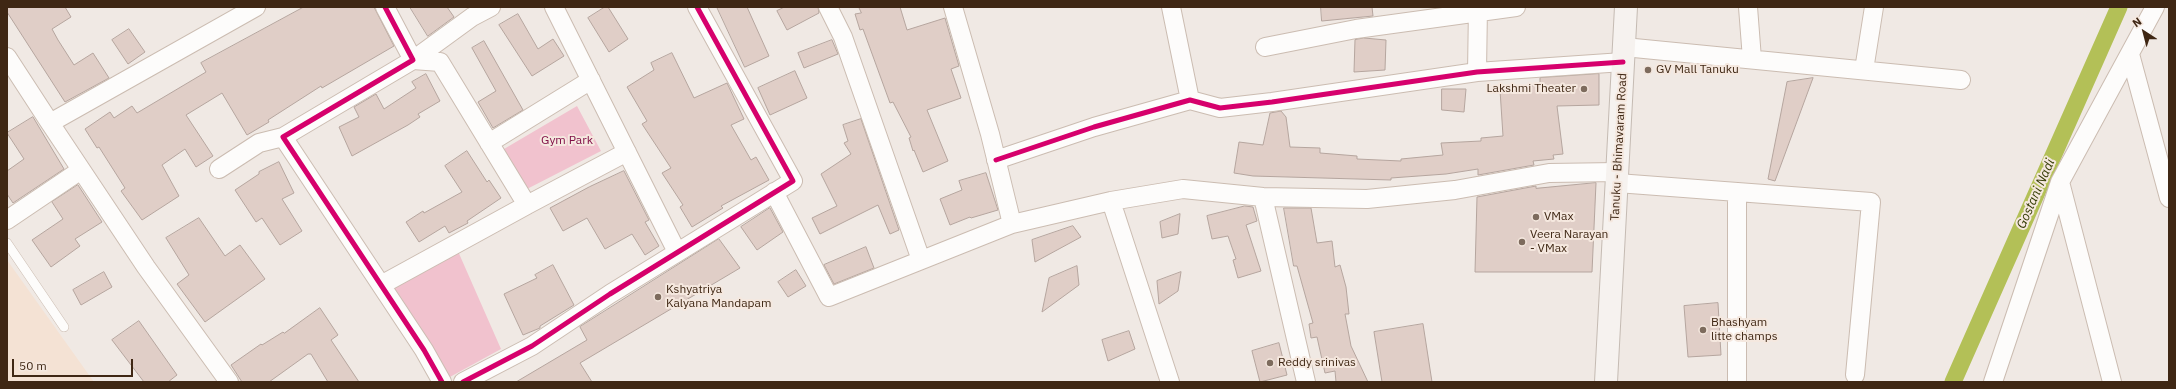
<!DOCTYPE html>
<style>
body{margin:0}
#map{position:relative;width:2176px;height:389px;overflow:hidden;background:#f0e9e4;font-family:"IBM Plex Sans",sans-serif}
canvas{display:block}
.frame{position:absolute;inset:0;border:8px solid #3f2714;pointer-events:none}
.north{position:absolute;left:2124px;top:12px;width:40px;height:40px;-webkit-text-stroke:3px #f5e8df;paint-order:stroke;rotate:324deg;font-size:11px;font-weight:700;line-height:16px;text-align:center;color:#3f2714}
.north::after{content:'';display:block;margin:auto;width:14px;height:18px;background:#3f2714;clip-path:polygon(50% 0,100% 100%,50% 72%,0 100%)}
.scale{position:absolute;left:12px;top:359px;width:121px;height:18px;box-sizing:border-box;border:2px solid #3f2714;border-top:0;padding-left:5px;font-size:12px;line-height:14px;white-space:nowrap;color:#3f2714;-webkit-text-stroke:3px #f5e8df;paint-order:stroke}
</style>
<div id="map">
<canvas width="2176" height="389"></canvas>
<div class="frame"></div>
<div class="north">N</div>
<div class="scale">50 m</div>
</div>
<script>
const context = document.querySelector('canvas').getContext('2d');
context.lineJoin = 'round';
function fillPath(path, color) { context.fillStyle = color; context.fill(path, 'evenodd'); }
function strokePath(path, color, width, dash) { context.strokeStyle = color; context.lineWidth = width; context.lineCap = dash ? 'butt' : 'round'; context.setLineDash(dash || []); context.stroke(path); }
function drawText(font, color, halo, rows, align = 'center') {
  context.font = font + ' "IBM Plex Sans",sans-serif'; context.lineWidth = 4; context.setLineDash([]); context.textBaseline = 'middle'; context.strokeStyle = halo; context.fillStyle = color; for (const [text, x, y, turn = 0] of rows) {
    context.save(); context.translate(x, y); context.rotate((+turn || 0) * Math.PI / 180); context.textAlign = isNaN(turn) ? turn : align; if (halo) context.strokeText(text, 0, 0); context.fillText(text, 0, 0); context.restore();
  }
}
fillPath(new Path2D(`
 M7 260 94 382H7Z`), '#f4e2d4');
fillPath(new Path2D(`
 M577 106 601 151 527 189 504 149Z
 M457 249 501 349 448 378 392 288Z`), '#f1c2ce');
strokePath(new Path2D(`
 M1953 382 2119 7`), '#b3c057', 17);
const building = new Path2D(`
 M7 7H65L71 17 52 29 58 40 74 65 93 53 109 78 65 102 7 12Z
 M304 7H374L394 46 322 88 321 86 268 120 269 122 247 135 222 93 186 115 213 156 196 167 185 149 162 165 179 196 142 220 121 191 125 188 99 147 97 148 85 129 110 112 114 118 132 106 137 113 206 72 201 63Z
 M410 7H447L454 17 428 36Z
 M605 7H608L628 39 609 52 588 18Z
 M717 7H747L769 56 745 67Z
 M785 7H818L819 13 787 30 777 11Z
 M859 7H900L907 30 945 18 959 66 951 69 961 98 927 110 948 161 923 172 914 150 913 151 909 138 911 137 893 102 890 103 863 29 860 30 855 14 861 13Z
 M1321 7H1372L1373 16 1322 21Z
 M518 14 538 49 553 39 564 56 532 76 499 25Z
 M129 29 145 52 128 64 112 40Z
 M1364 38 1386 40 1385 70 1354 72 1355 40Z
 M832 40 838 54 804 68 798 53Z
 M484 41 523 110 493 128 478 102 496 91 472 48Z
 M672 53 694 98 727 83 744 119 731 125 751 160 756 157 769 180 721 206 723 208 692 227 680 207 683 205 662 173 671 168 642 124 647 121 627 87 654 70 651 63Z
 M795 71 807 98 770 115 758 88Z
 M426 74 440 101 418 114 420 117 408 125 352 156 339 127 359 117 354 107 376 94 384 109 416 88 412 82Z
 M1599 74V105L1557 106 1563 154 1553 155 1554 159 1533 161 1534 165 1478 175V169L1446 174 1391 178V180L1253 176 1234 173 1239 142 1263 145 1270 113 1281 111 1286 117 1290 147 1320 148V153L1357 156V159L1401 161V159L1443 155 1441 143 1481 141V138L1503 136 1500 90 1540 85V78Z
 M1813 78 1775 181 1768 179 1787 82Z
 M1442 89H1466L1464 112 1442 110Z
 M33 117 64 169 13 203 7 194V171L24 159 7 133Z
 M861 119 899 230 890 234 878 205 820 234 812 218 837 206 821 174 851 154 844 143 848 141 843 125Z
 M467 151 487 182 489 180 501 198 467 221 468 223 449 233 445 226 419 242 406 222 423 211 424 213 462 192 445 166Z
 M279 162 294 193 282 199 302 231 280 245 262 218 256 222 235 190 259 174V172Z
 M624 171 649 220 645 222 659 246 645 255 632 234 605 249 587 218 563 231 550 208 589 187Z
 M986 173 998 210 971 218 970 217 950 225 940 199 962 190 959 181Z
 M1596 183 1592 272H1475L1477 197 1536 186V188Z
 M78 185 102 222 75 239 80 246 51 267 32 240 63 219 52 202Z
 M1245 206 1253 207 1257 221 1246 225 1261 271 1238 278 1233 260 1236 259 1228 236 1212 239 1207 216Z
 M770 208 783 232 757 250 741 227Z
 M1284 208H1311L1317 243 1332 241 1335 267 1340 265 1346 287 1349 314H1345L1351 346 1368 382H1336L1335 371 1325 373 1317 337 1311 338 1309 324 1313 323 1297 266H1294Z
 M1180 214 1178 234 1162 238 1160 222Z
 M199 218 225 256 240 245 265 279 205 322 177 284 189 275 166 238Z
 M1073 226 1081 237 1035 262 1032 240Z
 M719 239 740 268 580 363 592 382H516L587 340 580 327Z
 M866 247 874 268 834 284 824 265Z
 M553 265 574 305 540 326V328L523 335 504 294 537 278 535 275Z
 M1077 266 1079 285 1042 312 1049 278Z
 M796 270 806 286 788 297 778 282Z
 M104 272 112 287 81 305 73 290Z
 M1181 272 1178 291 1159 304 1157 281Z
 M1718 303 1721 355 1688 357 1684 306Z
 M320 308 338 335 331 340 359 382H328L311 354H308L269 382H242L231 365 261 344 262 345 283 332 284 333Z
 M139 321 177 375 168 382H144L112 340Z
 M1423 324 1432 382H1382L1374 332Z
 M1129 331 1135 349 1108 361 1102 340Z
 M1279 343 1287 375 1260 382 1252 351Z`);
fillPath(building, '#e0cec7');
strokePath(building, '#b5a59e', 1);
const lane = new Path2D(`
 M7 243 64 327`);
const street = new Path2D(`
 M385 7 413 60 283 137 424 350 442 382
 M554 7 677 252
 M828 7 843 37 921 260
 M1171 7 1190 100
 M1748 7 1752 59
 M1265 47 1356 29 1516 7
 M1624 47 1961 80
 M2130 54 2169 198
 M7 57 50 123 256 7
 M413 60 472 17 491 7
 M1864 70 1874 7
 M1477 72 1478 7
 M50 123 146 267 229 382
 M489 143 591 80
 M996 160 1094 127 1190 100 1220 108 1272 102 1477 72 1623 62
 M219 169 259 143 283 137
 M2060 182 2112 382
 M1617 183 1871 202 1855 375
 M774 192 829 297 1012 224 990 134 953 7
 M1263 197 1306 382
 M1111 201 1170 382
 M527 205 627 152
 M7 220 81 170
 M1012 224 1111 201 1183 189 1263 197 1367 199 1455 190 1549 173 1617 172
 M381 285 527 205 440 62 413 60
 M463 382 532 346 610 294 793 181 697 7
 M1737 382V192
 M1993 382 2060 182 2155 7`);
const primary = new Path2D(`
 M1606 382 1626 7`);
strokePath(lane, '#cbbcb1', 10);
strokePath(street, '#cbbcb1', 20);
strokePath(primary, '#c5bbb3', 24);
strokePath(lane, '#fdfcfb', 9);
strokePath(street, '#fdfcfb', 18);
strokePath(primary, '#f6f2ef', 22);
strokePath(new Path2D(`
 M385 7 413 60 283 137 424 350 442 382
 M996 160 1094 127 1190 100 1220 108 1272 102 1477 72 1623 62
 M463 382 532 346 610 294 793 181 697 7`), '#d6006c', 5);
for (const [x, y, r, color] of [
 [1648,70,4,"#7d6b5d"],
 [1584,89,4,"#7d6b5d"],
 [1536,217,4,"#7d6b5d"],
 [1522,242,4,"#7d6b5d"],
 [658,297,4,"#7d6b5d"],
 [1703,330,4,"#7d6b5d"],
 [1270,363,4,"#7d6b5d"]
]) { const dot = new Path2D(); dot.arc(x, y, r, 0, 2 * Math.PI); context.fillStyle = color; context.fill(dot); strokePath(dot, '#f5e8df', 1.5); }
drawText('12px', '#3f2714', '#f5e8df', [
 ["GV Mall Tanuku",1656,70],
 ["Lakshmi Theater",1576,89,"right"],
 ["VMax",1544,217],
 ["Veera Narayan",1530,235],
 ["- VMax",1530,249],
 ["Kshyatriya",666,290],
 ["Kalyana Mandapam",666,304],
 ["Bhashyam",1711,323],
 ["litte champs",1711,337],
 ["Reddy srinivas",1278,363]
], 'left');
drawText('12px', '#800f47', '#f5e8df', [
 ["Gym Park",567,141]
]);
drawText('12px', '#3f2714', '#f5e8df', [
 ["Tanuku - Bhimavaram Road",1619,147,-87]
]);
drawText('italic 13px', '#353d05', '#f5e8df', [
 ["Gostani Nadi",2036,194,-66]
]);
</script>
